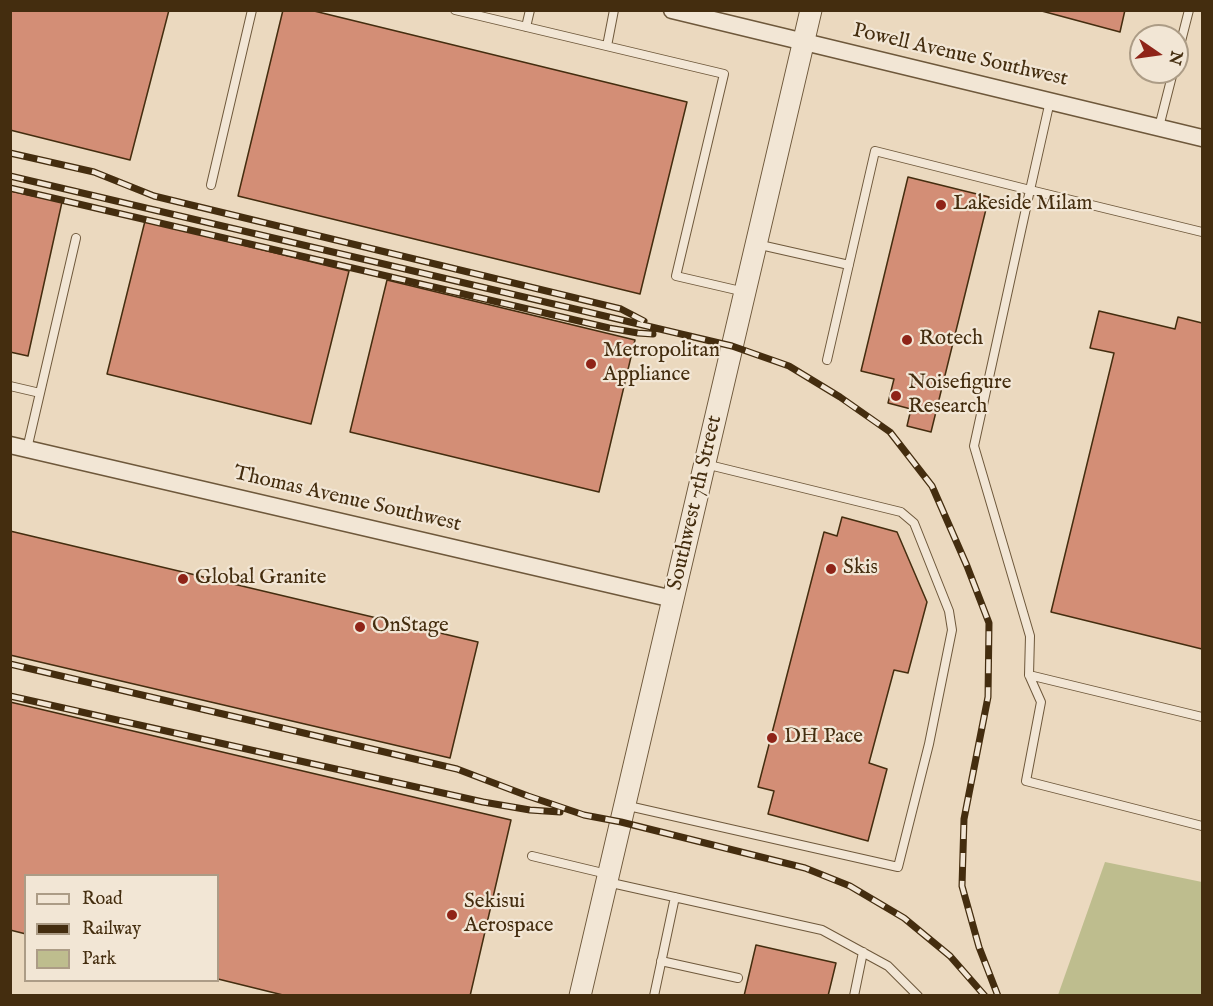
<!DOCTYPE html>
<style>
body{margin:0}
#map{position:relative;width:1213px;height:1006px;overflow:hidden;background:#ebd9bf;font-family:"IM FELL English",serif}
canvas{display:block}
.frame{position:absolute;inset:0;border:12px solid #442d0f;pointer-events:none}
.legend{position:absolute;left:24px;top:874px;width:195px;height:108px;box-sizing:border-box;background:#f2e6d5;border:2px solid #ac9c86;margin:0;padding:8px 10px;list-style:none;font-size:18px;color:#442d0f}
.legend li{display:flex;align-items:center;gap:12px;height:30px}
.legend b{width:30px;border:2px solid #ac9c86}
.north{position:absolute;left:1129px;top:24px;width:60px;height:60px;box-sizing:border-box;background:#f2e6d5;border:2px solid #ac9c86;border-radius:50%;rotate:103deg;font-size:16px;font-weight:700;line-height:24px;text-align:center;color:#442d0f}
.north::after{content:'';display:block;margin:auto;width:21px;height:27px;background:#8f2418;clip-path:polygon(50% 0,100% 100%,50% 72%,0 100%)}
</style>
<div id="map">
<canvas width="1213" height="1006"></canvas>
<div class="frame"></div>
<ul class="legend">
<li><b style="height:8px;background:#f2e6d5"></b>Road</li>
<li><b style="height:8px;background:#442d0f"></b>Railway</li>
<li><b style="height:16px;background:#bebd8e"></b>Park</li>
</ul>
<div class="north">N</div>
</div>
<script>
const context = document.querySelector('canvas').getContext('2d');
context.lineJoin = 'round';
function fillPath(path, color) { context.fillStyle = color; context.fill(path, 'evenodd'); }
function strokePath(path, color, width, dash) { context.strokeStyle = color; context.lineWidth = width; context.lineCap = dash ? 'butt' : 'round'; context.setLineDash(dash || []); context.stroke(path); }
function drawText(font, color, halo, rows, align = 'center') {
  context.font = font + ' "IM FELL English",serif'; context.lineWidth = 4.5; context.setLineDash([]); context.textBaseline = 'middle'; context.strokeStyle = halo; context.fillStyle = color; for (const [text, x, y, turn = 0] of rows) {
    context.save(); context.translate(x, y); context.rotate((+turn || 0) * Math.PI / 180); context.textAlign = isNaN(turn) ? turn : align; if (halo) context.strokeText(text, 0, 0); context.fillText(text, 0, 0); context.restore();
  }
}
fillPath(new Path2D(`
 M1105 862 1202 882V995H1058Z`), '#bebd8e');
const building = new Path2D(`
 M10 10H169L130 160 10 130Z
 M283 10H310L687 102 640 294 238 196Z
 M1038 10H1125L1120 32Z
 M908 177 989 197 931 432 907 426 911 409 888 403 894 379 861 371Z
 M10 191 62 202 28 356 10 352Z
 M145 221 349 271 311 424 107 374Z
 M387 280 635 340 599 492 350 432Z
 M1099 311 1175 329 1178 317 1202 323V649L1051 612 1114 353 1090 348Z
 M842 517 897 532 927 602 908 673 894 670 869 763 887 769 868 841 768 814 774 791 758 787 824 532 837 536Z
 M10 531 478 642 450 758 10 655Z
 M10 702 511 820 470 996H287L218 979V876H26V934L10 930Z
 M756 945 836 963 828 996H744Z`);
fillPath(building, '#d38e76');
strokePath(building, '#442d0f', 1.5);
const service = new Path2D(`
 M455 10 724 74 676 276 745 292
 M526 27 530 10
 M607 46 614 10
 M1177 57 1189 10
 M1159 127 1173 72
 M211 185 252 10
 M1202 232 1030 190 974 446 1030 636 1029 675 1041 702 1026 781 1202 826
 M756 244 849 265
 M827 360 875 151 1030 190 1050 101
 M10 386 40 393 76 238
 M27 449 40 393
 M1029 675 1202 717
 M624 805 898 867 929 744 952 630 949 611 914 523 901 512 705 464
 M532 856 607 874
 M607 882 822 930 888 966 918 996
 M661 961 738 978
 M654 996 675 897
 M854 996 863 952`);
const minor = new Path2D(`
 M672 10 1202 138
 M10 445 673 599`);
const tertiary = new Path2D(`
 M580 996 811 10`);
strokePath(service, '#6e583b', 10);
strokePath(minor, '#6e583b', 19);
strokePath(tertiary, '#6e583b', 23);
strokePath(service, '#f2e6d5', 8);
strokePath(minor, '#f2e6d5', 16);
strokePath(tertiary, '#f2e6d5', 21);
const rail = new Path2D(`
 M10 153 94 172 154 196 621 309 644 321
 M10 176 732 346 789 366 840 397 890 432 932 486 967 566 989 623 988 697 964 819 962 886 979 947 998 996
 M10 188 609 328 638 333 653 334
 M10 664 457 769 528 796 584 815 621 822 805 868 850 886 904 918 950 956 985 996
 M10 696 483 802 530 810 560 812`);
strokePath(rail, '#442d0f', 7);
strokePath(rail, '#f2e6d5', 4.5, [14]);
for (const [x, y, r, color] of [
 [941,205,6,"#8f2418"],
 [907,340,6,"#8f2418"],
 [591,364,6,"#8f2418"],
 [896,396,6,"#8f2418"],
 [831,569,6,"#8f2418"],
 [183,579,6,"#8f2418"],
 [360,627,6,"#8f2418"],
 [772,738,6,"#8f2418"],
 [452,915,6,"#8f2418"]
]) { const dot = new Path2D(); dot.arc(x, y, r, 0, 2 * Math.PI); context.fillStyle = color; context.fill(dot); strokePath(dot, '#f2e6d5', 2); }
drawText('21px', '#442d0f', '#f2e6d5', [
 ["Powell Avenue Southwest",960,56,13],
 ["Thomas Avenue Southwest",347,500,13],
 ["Southwest 7th Street",696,503,-77]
]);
drawText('21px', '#442d0f', '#f2e6d5', [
 ["Lakeside Milam",953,205],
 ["Rotech",919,340],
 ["Metropolitan",603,352],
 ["Appliance",603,376],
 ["Noisefigure",908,384],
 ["Research",908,408],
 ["Skis",843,569],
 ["Global Granite",195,579],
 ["OnStage",372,627],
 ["DH Pace",784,738],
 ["Sekisui",464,903],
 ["Aerospace",464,927]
], 'left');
</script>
